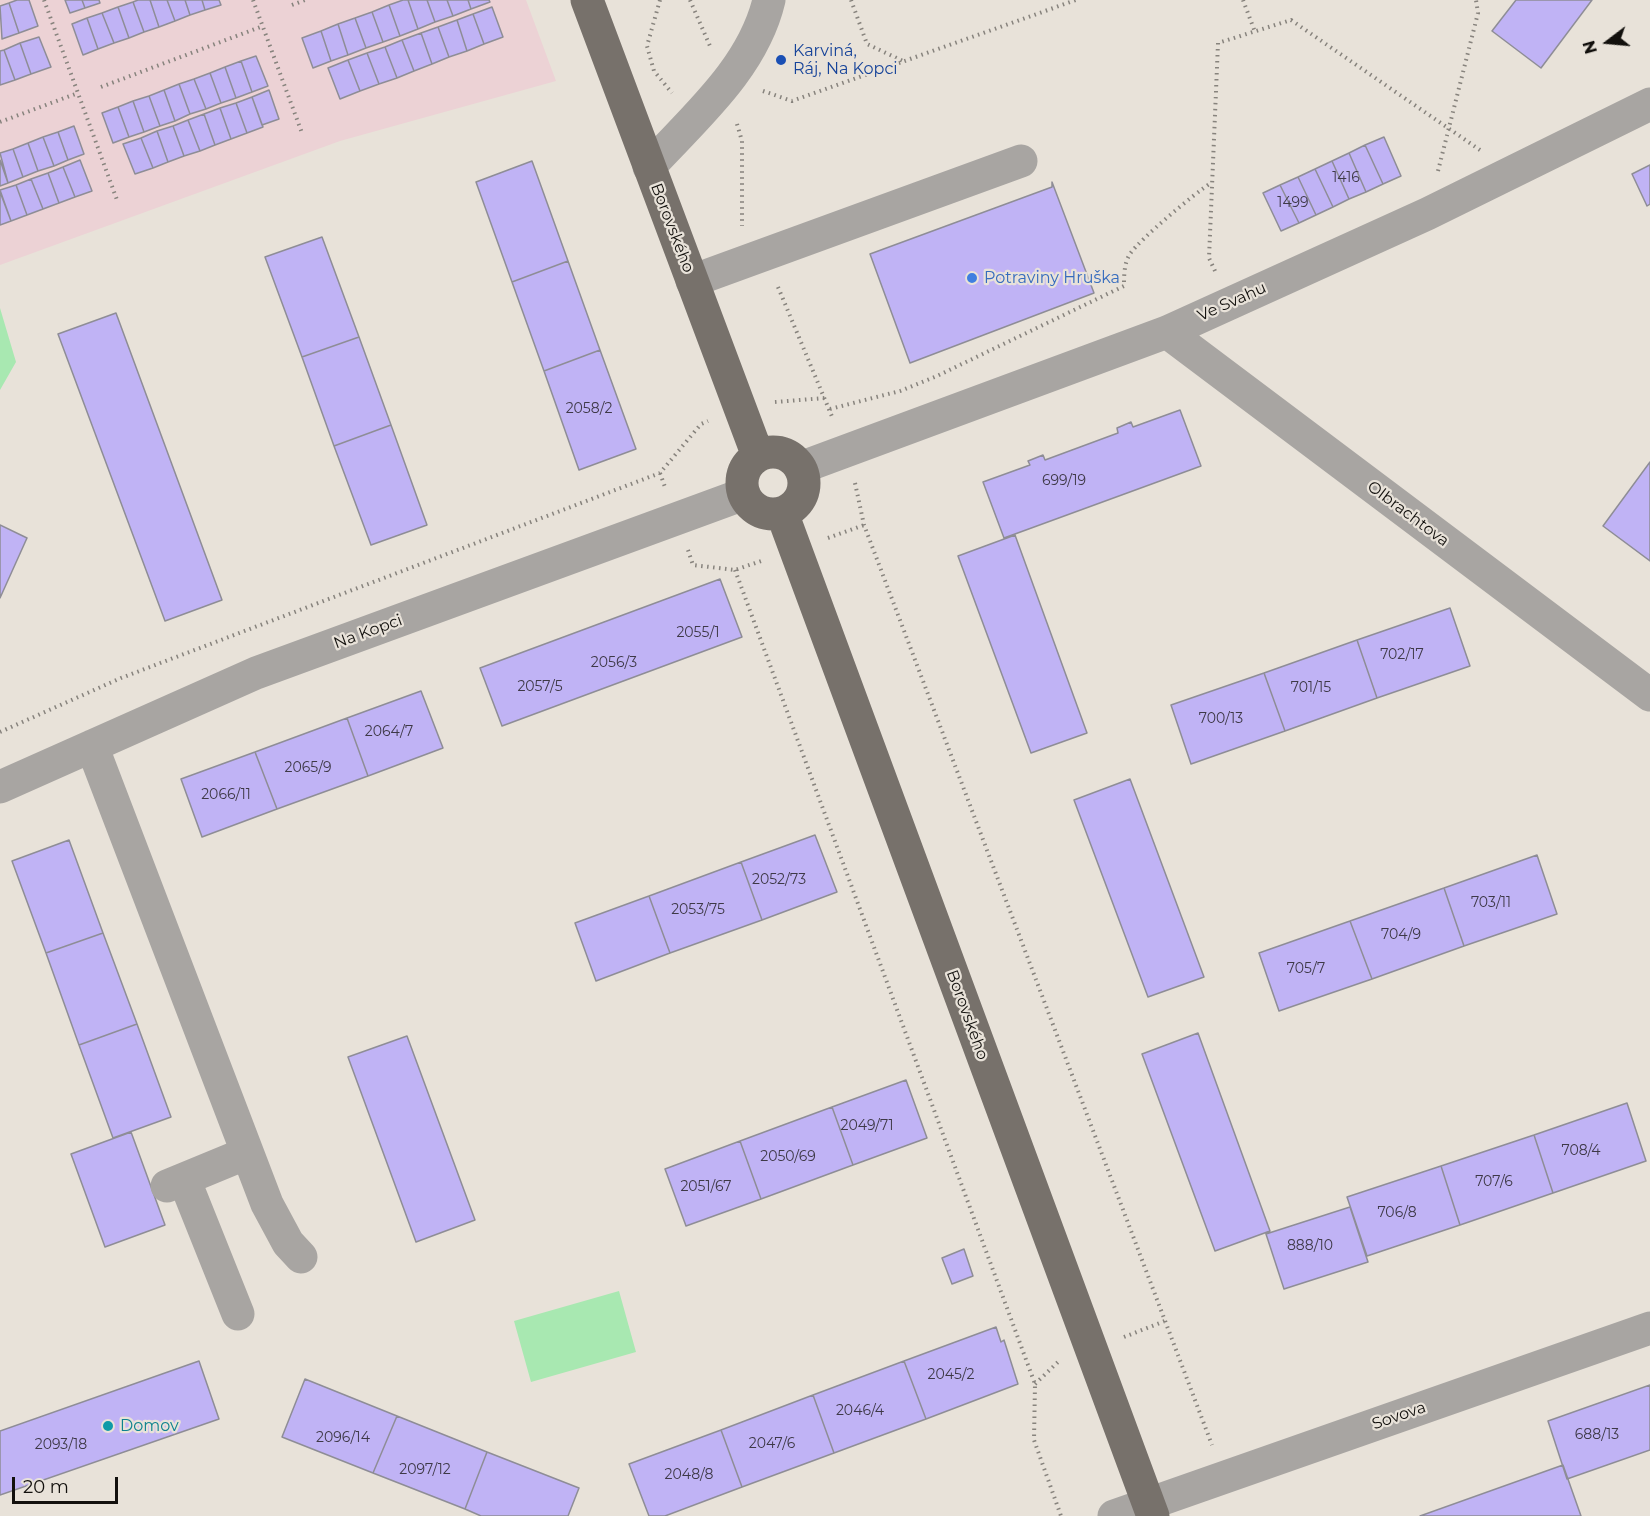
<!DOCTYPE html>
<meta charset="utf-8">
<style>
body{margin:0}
#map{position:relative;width:1650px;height:1516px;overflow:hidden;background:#e8e2d9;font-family:Montserrat,sans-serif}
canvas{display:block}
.north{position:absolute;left:1578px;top:12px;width:60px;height:60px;-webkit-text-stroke:4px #e8e2d9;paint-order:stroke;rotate:254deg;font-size:16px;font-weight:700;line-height:24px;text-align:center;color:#12100d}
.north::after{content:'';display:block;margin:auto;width:21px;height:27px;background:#12100d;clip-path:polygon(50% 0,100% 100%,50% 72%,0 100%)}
.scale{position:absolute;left:12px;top:1477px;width:106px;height:27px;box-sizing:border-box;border:3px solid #12100d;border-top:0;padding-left:8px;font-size:18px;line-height:21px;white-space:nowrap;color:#12100d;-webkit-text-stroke:4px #e8e2d9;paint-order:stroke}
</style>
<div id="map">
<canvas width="1650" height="1516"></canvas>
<div class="north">N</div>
<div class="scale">20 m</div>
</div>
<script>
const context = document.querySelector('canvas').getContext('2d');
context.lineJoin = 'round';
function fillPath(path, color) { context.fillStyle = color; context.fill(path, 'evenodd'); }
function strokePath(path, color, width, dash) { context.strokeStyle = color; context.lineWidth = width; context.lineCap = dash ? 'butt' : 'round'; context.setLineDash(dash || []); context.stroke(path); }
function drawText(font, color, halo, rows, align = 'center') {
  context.font = font + ' Montserrat,sans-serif'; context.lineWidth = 4.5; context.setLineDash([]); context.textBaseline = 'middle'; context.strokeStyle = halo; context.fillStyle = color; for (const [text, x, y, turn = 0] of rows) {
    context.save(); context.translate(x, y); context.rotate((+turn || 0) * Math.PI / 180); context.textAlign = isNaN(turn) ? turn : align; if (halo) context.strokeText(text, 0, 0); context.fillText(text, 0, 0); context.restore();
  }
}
fillPath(new Path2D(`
 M0 0H526L556 81 340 141 0 265Z`), '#ecd2d5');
fillPath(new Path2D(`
 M0 308 16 362 0 390Z
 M619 1291 636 1352 531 1382 514 1321Z`), '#a8e8b1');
const building = new Path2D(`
 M17 0H29L38 26 19 33 9 3Z
 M65 0H82L85 8 70 13Z
 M82 0H99L100 3 85 8Z
 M138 0H150L159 27 144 32 133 2Z
 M150 0H167L175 21 159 27Z
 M167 0H185L190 15 175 21Z
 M185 0H202L205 10 190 15Z
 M202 0H219L221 5 205 10Z
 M403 0H408L418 29 400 36 389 5Z
 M408 0H427L435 22 418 29Z
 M427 0H447L453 16 435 22Z
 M447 0H468L471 9 453 16Z
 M468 0H489L490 2 471 9Z
 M1516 0H1592L1541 68 1492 31Z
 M133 2 144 32 129 38 118 7Z
 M9 3 19 33 2 39 0 6Z
 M389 5 400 36 383 42 372 12Z
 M118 7 129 38 114 43 102 13Z
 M492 7 503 37 484 44 473 14Z
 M372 12 383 42 366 48 355 18Z
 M102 13 114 43 98 49 87 18Z
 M473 14 484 44 467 51 457 20Z
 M87 18 98 49 83 55 72 24Z
 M355 18 366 48 348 55 338 24Z
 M457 20 467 51 449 57 438 27Z
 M338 24 348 55 331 61 321 31Z
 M438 27 449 57 432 64 421 33Z
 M321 31 331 61 313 68 302 38Z
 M421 33 432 64 414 71 402 40Z
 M39 37 51 67 31 74 20 43Z
 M402 40 414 71 397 78 385 47Z
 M20 43 31 74 15 80 4 50Z
 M385 47 397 78 379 84 367 53Z
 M4 50 15 80 0 85V51Z
 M367 53 379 84 360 91 348 60Z
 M256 56 268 86 252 92 241 61Z
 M348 60 360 91 340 99 328 68Z
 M241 61 252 92 236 98 225 67Z
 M225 67 236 98 221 103 210 73Z
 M210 73 221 103 206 109 194 79Z
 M194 79 206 109 190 114 179 84Z
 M179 84 190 114 175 121 164 90Z
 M164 90 175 121 160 126 149 96Z
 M269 90 279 119 262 125 252 97Z
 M149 96 160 126 144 132 133 101Z
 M252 97 263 127 247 133 236 103Z
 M133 101 144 132 129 137 118 107Z
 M236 103 247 133 231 139 220 108Z
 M118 107 129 137 113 143 102 113Z
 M220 108 231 139 215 145 204 114Z
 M204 114 215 145 200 151 188 120Z
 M188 120 200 151 184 156 173 126Z
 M74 126 84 154 68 160 58 132Z
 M173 126 184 156 168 162 157 131Z
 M157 131 168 162 153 168 141 138Z
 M58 132 68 160 54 166 43 137Z
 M43 137 54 166 38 171 28 143Z
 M1384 137 1401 176 1383 184 1365 145Z
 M141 138 153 168 135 174 123 144Z
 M28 143 38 171 23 177 13 149Z
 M1365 145 1383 184 1366 192 1349 153Z
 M13 149 23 177 8 183 0 153Z
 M1349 153 1366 192 1349 199 1332 161Z
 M0 160 8 183 0 186Z
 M80 160 92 191 75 197 63 167Z
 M532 161 568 261 512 282 476 182Z
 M1332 161 1349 199 1333 207 1315 169Z
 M1650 165V204L1647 206 1632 174Z
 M63 167 75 197 59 203 48 173Z
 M1315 169 1333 207 1316 215 1298 177Z
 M48 173 59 203 43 209 31 179Z
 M1298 177 1316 215 1299 223 1280 185Z
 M31 179 43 209 27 215 16 185Z
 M1052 182 1094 293 910 363 870 254 1052 187Z
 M16 185 27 215 11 221 0 190Z
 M1280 185 1299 223 1281 231 1263 193Z
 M0 192 11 221 0 225Z
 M322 237 359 337 302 357 265 257Z
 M568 261 600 350 544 371 512 282Z
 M116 313 222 600 165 621 58 334Z
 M359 337 391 425 334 446 302 357Z
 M600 350 636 449 579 470 544 371Z
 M1180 410 1201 466 1004 538 983 482 1030 465 1028 461 1043 455 1045 460 1118 433 1117 428 1131 422 1133 427Z
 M391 425 427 525 371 545 334 446Z
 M1650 462V561L1603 526Z
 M0 525 27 538 0 598Z
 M1015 535 1087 733 1031 753 958 556Z
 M720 579 742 637 502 726 480 668Z
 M1450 608 1470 666 1377 698 1357 640Z
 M1357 640 1377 698 1285 731 1264 673Z
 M1264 673 1285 731 1191 764 1171 705Z
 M421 691 443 748 368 776 347 718Z
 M347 718 368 776 277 809 255 752Z
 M255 752 277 809 202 837 181 779Z
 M1130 779 1204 977 1148 997 1074 800Z
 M815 835 837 892 762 920 741 862Z
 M69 840 103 933 46 953 12 861Z
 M1537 855 1557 914 1464 946 1444 888Z
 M741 862 762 920 670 953 649 896Z
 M1444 888 1464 946 1372 979 1350 921Z
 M649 896 670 953 596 981 575 923Z
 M1350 921 1372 979 1279 1011 1259 953Z
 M103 933 137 1024 79 1045 46 953Z
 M137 1024 171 1117 113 1138 79 1045Z
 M1198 1033 1270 1231 1215 1251 1142 1054Z
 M407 1036 475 1220 416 1242 348 1057Z
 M906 1080 927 1138 853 1165 832 1107Z
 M1627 1103 1646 1161 1553 1193 1534 1135Z
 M832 1107 853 1165 761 1199 740 1141Z
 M131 1132 165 1225 105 1247 71 1154Z
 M1534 1135 1553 1193 1460 1225 1441 1166Z
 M740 1141 761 1199 686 1226 665 1169Z
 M1441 1166 1460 1225 1367 1256 1347 1197Z
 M1350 1207 1368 1262 1284 1289 1266 1234Z
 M964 1249 973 1276 952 1284 942 1258Z
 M996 1327 1001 1342 1004 1340 1018 1384 926 1419 904 1361Z
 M199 1361 219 1419 0 1495V1431Z
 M904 1361 926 1419 834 1453 813 1395Z
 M305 1379 397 1416 373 1473 282 1437Z
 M1650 1385V1450L1567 1479 1548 1421Z
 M813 1395 834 1453 742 1487 721 1430Z
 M397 1416 487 1452 465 1509 373 1473Z
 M721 1430 742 1487 665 1516H649L629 1464Z
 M487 1452 579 1488 568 1516H481L465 1509Z
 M1563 1465 1581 1516H1420Z`);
fillPath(building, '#c0b3f5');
strokePath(building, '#8e8d96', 1.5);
strokePath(new Path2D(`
 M44 0 117 200
 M253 0 302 133
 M660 0 647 46 654 71 672 93
 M690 0 710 46
 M851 0 867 44 903 61
 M1243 0 1255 32
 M292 5 305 0
 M101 87 263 26
 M763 91 792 101 1076 0
 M0 122 78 93
 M737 124 742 141V226
 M1438 171 1478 13 1476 0
 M1215 271 1209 258 1218 43 1291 20 1480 150
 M778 287 833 419
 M775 402 825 398
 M830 409 900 391 937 376 1124 286C1124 276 1124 263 1130 254 1140 239 1195 193 1211 183
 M660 473 665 487
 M855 483 864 525 1212 1445
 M828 538 864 525
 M688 550 693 565 735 570 764 560
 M735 570 1035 1384 1034 1440 1061 1516
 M0 732 121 678 660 473 701 424 708 421
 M1124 1337 1165 1321
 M1035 1384 1058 1362`), '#87837d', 4, [1.5, 4.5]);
strokePath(new Path2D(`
 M649 167C695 117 753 68 769 0
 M692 281 1021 161
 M1167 332 1650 695
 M800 468 1167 332 1427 214 1650 104
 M92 746 267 1204 288 1243 301 1257
 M0 787 256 673 744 494
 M184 1179 238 1314
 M167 1186 247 1153
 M1114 1516 1650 1328`), '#a8a5a2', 33);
strokePath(new Path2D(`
 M587 0 758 456
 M742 483a31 31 0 1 1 62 0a31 31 0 1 1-62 0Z
 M782 513 1153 1516`), '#77716b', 33);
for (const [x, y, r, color] of [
 [781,60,6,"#1a4fb4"],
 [972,278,6,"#3f7fe0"],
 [108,1426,6,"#0f9aa8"]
]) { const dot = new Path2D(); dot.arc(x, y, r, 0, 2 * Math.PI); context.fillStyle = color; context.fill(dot); strokePath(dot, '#e8e2d9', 2); }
drawText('14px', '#3e3947', null, [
 ["1416",1346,178],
 ["1499",1293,203],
 ["2058/2",589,409],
 ["699/19",1064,481],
 ["2055/1",698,633],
 ["702/17",1402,655],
 ["2056/3",614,663],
 ["2057/5",540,687],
 ["701/15",1311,688],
 ["700/13",1221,719],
 ["2064/7",389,732],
 ["2065/9",308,768],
 ["2066/11",226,795],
 ["2052/73",779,880],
 ["703/11",1491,903],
 ["2053/75",698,910],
 ["704/9",1401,935],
 ["705/7",1306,969],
 ["2049/71",867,1126],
 ["708/4",1581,1151],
 ["2050/69",788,1157],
 ["707/6",1494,1182],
 ["2051/67",706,1187],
 ["706/8",1397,1213],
 ["888/10",1310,1246],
 ["2045/2",951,1375],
 ["2046/4",860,1411],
 ["688/13",1597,1435],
 ["2096/14",343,1438],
 ["2047/6",772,1444],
 ["2093/18",61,1445],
 ["2097/12",425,1470],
 ["2048/8",689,1475]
]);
drawText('16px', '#164399', '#e8e2d9', [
 ["Karviná,",793,51],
 ["Ráj, Na Kopci",793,69]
], 'left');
drawText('16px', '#12100d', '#e8e2d9', [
 ["Borovského",672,228,69],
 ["Ve Svahu",1232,302,-24],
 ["Olbrachtova",1408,514,37],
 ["Na Kopci",368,632,-20],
 ["Borovského",967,1015,70],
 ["Sovova",1399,1416,-19]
]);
drawText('16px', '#366cbe', '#e8e2d9', [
 ["Potraviny Hruška",984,278]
], 'left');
drawText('16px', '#0d838f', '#e8e2d9', [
 ["Domov",120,1426]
], 'left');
</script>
